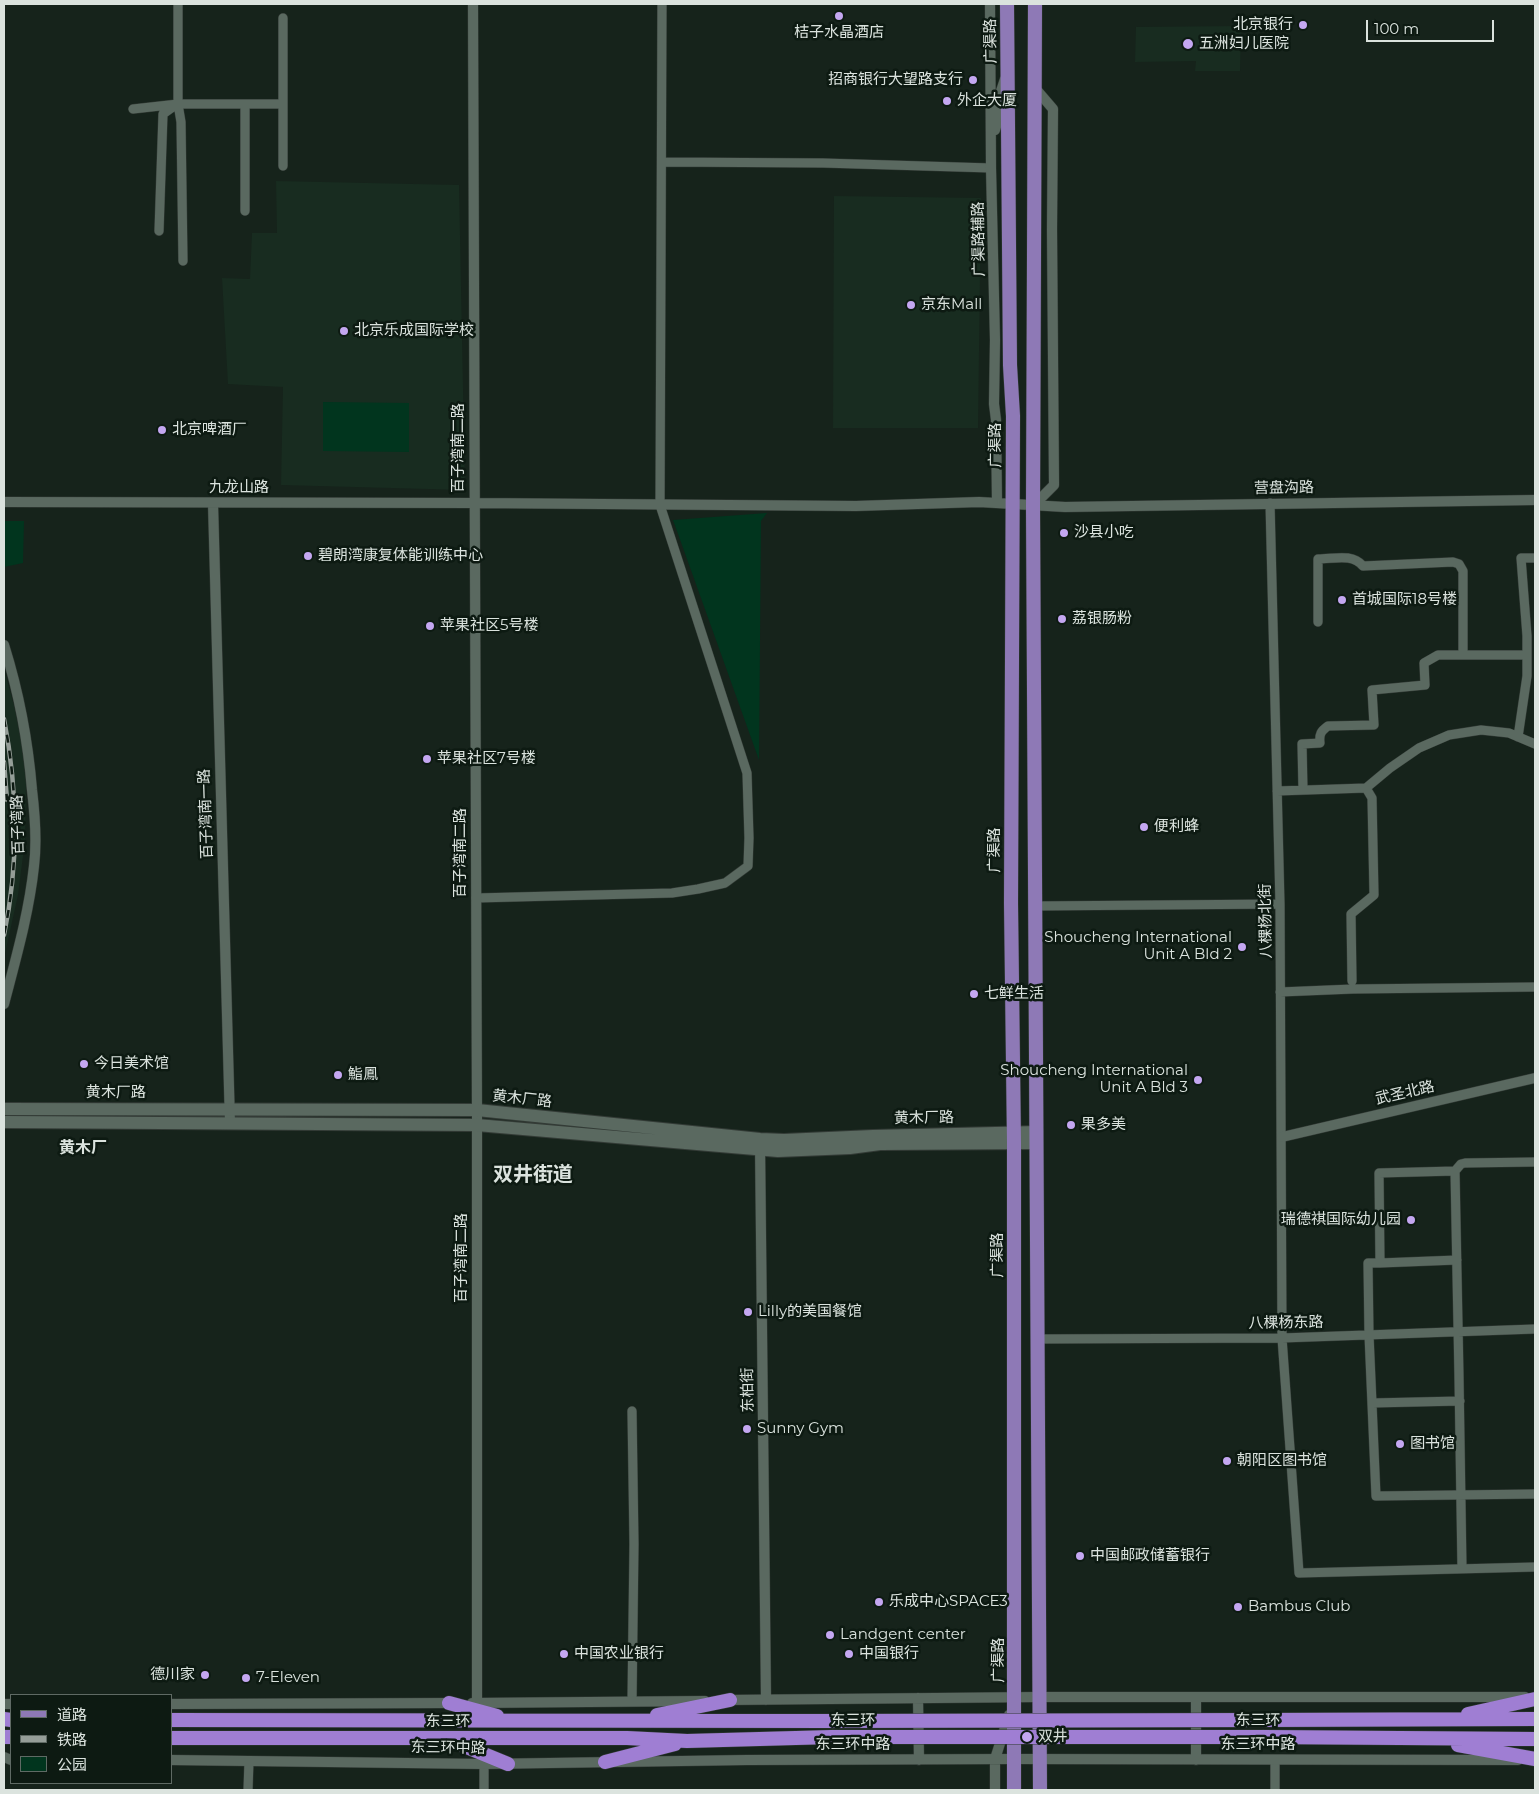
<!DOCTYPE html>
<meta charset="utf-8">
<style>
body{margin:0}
#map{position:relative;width:1539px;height:1794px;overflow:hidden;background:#16231b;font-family:Montserrat,"Noto Sans SC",sans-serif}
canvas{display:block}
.frame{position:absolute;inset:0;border:5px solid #dbe3de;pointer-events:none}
.legend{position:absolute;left:10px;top:1694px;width:162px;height:90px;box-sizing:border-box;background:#0d1a12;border:1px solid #5f6a64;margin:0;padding:6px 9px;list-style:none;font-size:15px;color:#dbe3de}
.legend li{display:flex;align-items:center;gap:10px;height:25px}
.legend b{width:25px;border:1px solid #5f6a64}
.scale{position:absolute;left:1366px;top:20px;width:128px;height:22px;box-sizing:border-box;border:2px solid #dbe3de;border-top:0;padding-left:6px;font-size:15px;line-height:18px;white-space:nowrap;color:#dbe3de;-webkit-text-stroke:4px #0d1a12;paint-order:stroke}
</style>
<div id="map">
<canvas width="1539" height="1794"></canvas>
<div class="frame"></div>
<ul class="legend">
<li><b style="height:6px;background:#8e79b6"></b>道路</li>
<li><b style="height:6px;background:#959e98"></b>铁路</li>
<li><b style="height:14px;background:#01351e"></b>公园</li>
</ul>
<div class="scale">100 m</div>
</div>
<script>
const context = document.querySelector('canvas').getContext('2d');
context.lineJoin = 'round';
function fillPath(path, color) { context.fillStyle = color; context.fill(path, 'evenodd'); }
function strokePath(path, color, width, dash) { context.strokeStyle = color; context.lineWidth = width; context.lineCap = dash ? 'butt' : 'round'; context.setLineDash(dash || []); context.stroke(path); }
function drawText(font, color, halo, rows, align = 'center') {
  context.font = font + ' Montserrat,"Noto Sans SC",sans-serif'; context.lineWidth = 5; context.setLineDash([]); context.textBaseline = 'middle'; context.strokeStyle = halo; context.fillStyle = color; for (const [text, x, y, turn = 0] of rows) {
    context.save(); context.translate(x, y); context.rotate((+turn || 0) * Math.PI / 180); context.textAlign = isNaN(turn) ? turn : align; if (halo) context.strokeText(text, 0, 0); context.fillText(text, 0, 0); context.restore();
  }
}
fillPath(new Path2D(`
 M1241 26 1240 71H1195L1196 61 1135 62 1136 27Z
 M276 181 459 185 465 490 281 485 283 387 228 384 222 278 250 279 252 233H277Z
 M834 196 981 198 978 428H833Z
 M4 670 14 705 22 745 26 783 25 840 18 895 4 958Z`), '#182c20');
fillPath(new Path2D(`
 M323 402 409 403V452L323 451Z
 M767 513 761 521 759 760 673 520Z
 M4 521H24L23 563 4 567Z`), '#01351e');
const minor = new Path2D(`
 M178 4V104L181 122 183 261
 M245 104V211
 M133 109 178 104H283
 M663 162 823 163 991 168
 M283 166V18
 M159 231 163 114 177 104
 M1270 503 1280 904 1282 1338 1299 1573 1535 1567
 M1318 622V559C1334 559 1352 553 1363 566L1453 562 1459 564 1463 571V655H1527
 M1518 737 1527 676V636L1521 558H1535
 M1303 790 1302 744 1320 743C1319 734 1321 731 1328 726L1374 725 1372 690 1425 685 1424 663 1438 655H1463
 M1277 791 1366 788 1390 768 1419 748 1449 735 1481 730 1509 733 1535 744
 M476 898 672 893 698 889 725 883 748 866 749 838 747 773 660 505 662 4
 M1035 906 1280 904
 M1352 981 1351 914 1374 895 1372 798 1366 788
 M1280 992 1353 989 1535 987
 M1455 1171 1461 1164 1465 1163 1535 1162
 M1457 1260 1380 1263 1379 1173 1455 1171C1458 1304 1460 1436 1462 1569
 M1380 1263H1368L1369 1335 1376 1496 1535 1494
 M1038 1339 1282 1338 1535 1329
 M1372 1403 1460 1401
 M632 1411 634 1544 632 1701
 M1275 1760V1790
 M484 1764V1790
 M248 1790 249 1761`);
const tertiary = new Path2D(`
 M473 4 477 1116V1703
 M990 4 991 168 995 340 994 404 996 420 997 503
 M995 130 999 117 1000 94 1005 79
 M4 502 474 503 856 506 979 502 1065 507 1535 500
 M213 503 230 1124
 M1033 506 1054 485 1052 229 1053 109 1035 88
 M4 645C19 693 28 741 32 790 35 815 37 842 34 866 29 913 16 958 4 1004
 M1282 1137 1535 1078
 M760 1143 766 1700
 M1196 1697V1760
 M918 1698 919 1760
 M725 1700 1040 1697H1525
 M472 1703 705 1701
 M4 1704H11
 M171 1704 455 1703
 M4 1757 11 1760
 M171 1760 484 1764 747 1760 1015 1759 1518 1760
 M995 1790V1759L1009 1715`);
const secondary = new Path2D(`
 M4 1109 477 1110 760 1139 784 1140 873 1136 1037 1132
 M4 1122 477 1125 778 1151 850 1148 880 1144 1037 1143`);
const primary = new Path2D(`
 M1007 4 1010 365 1013 416 1011 903 1014 1143V1790
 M1035 4 1033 506 1040 1790`);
const trunk = new Path2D(`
 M449 1703 497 1716
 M1468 1714 1535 1699
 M657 1715 730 1700
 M4 1719 11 1720
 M171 1720 832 1721
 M1263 1720 1535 1719
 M4 1737H11
 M1264 1737 1535 1739
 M171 1738H627L687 1741 832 1737
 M452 1741 508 1764
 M1458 1745 1535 1759
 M605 1762 675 1744`);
strokePath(minor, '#333b36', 10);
strokePath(tertiary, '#333b36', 11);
strokePath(secondary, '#333b36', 14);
strokePath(primary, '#333b36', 15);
strokePath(trunk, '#333b36', 15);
strokePath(minor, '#5a6960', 9);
strokePath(tertiary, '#5a6960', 10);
strokePath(secondary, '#5a6960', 12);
strokePath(primary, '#8e79b6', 14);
strokePath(trunk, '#9f7ed3', 14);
const rail = new Path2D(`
 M4 719C18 791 19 863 4 935
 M4 762 7 800`);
strokePath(rail, '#959e98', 4.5);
strokePath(rail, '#0d1a12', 2.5, [8]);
const trunkBridge = new Path2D(`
 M832 1721 1263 1720
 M832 1737H1264`);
strokePath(trunkBridge, '#333b36', 15, []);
strokePath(trunkBridge, '#9f7ed3', 14);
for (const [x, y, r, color] of [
 [839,16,5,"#c4a7f1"],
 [1303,25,5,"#c4a7f1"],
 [1188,44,6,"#c4a7f1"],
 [973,80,5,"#c4a7f1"],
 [947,101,5,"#c4a7f1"],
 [911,305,5,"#c4a7f1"],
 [344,331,5,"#c4a7f1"],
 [162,430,5,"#c4a7f1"],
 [1064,533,5,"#c4a7f1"],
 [308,556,5,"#c4a7f1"],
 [1342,600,5,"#c4a7f1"],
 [1062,619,5,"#c4a7f1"],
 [430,626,5,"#c4a7f1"],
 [427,759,5,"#c4a7f1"],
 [1144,827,5,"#c4a7f1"],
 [1242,947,5,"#c4a7f1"],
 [974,994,5,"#c4a7f1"],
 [84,1064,5,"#c4a7f1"],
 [338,1075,5,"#c4a7f1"],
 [1198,1080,5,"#c4a7f1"],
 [1071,1125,5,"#c4a7f1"],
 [1411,1220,5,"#c4a7f1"],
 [748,1312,5,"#c4a7f1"],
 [747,1429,5,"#c4a7f1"],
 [1400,1444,5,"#c4a7f1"],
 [1227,1461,5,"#c4a7f1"],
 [1080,1556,5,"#c4a7f1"],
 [879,1602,5,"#c4a7f1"],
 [1238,1607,5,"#c4a7f1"],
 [830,1635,5,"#c4a7f1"],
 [564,1654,5,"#c4a7f1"],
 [849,1654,5,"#c4a7f1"],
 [205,1675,5,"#c4a7f1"],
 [246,1678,5,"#c4a7f1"],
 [1027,1737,6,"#c4a7f1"]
]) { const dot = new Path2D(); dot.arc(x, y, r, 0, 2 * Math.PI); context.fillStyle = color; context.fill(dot); strokePath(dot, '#0d1a12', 2); }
drawText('15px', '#dbe3de', '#0d1a12', [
 ["北京银行",1293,25,"right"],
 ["桔子水晶酒店",839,33,"center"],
 ["五洲妇儿医院",1199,44],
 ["招商银行大望路支行",963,80,"right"],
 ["外企大厦",957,101],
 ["京东Mall",921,305],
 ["北京乐成国际学校",354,331],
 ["北京啤酒厂",172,430],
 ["沙县小吃",1074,533],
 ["碧朗湾康复体能训练中心",318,556],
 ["首城国际18号楼",1352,600],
 ["荔银肠粉",1072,619],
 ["苹果社区5号楼",440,626],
 ["苹果社区7号楼",437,759],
 ["便利蜂",1154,827],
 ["Shoucheng International",1232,938,"right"],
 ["Unit A Bld 2",1232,955,"right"],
 ["七鲜生活",984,994],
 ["今日美术馆",94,1064],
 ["Shoucheng International",1188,1071,"right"],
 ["Unit A Bld 3",1188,1088,"right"],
 ["鮨鳳",348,1075],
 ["果多美",1081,1125],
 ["瑞德祺国际幼儿园",1401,1220,"right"],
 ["Lilly的美国餐馆",758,1312],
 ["Sunny Gym",757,1429],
 ["图书馆",1410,1444],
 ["朝阳区图书馆",1237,1461],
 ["中国邮政储蓄银行",1090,1556],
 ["乐成中心SPACE3",889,1602],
 ["Bambus Club",1248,1607],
 ["Landgent center",840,1635],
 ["中国农业银行",574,1654],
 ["中国银行",859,1654],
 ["德川家",195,1675,"right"],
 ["7-Eleven",256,1678],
 ["双井",1038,1737]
], 'left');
drawText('15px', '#dbe3de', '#0d1a12', [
 ["广渠路",991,41,-91],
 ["广渠路辅路",979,239,-91],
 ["广渠路",996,445,-90],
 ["百子湾南二路",459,448,-90],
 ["九龙山路",239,488],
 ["营盘沟路",1284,488,-1],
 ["百子湾南一路",206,814,-92],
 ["百子湾路",18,825,-92],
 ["广渠路",995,850,-90],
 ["百子湾南二路",461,853,-90],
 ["八棵杨北街",1266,921,-91],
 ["黄木厂路",116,1093],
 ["武圣北路",1405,1093,-13],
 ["黄木厂路",522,1099,6],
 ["黄木厂路",924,1118,-1],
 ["广渠路",998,1255,-90],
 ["百子湾南二路",462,1258,-90],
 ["八棵杨东路",1286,1323,-1],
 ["东柏街",748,1390,-91],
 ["广渠路",999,1660,-90],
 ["东三环",853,1721],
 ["东三环",1258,1721],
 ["东三环",448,1722],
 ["东三环中路",853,1745],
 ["东三环中路",1258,1745],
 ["东三环中路",448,1748,1]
]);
drawText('bold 16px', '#dbe3de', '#0d1a12', [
 ["黄木厂",83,1148]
]);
drawText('bold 20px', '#dbe3de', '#0d1a12', [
 ["双井街道",533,1175]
]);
</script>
